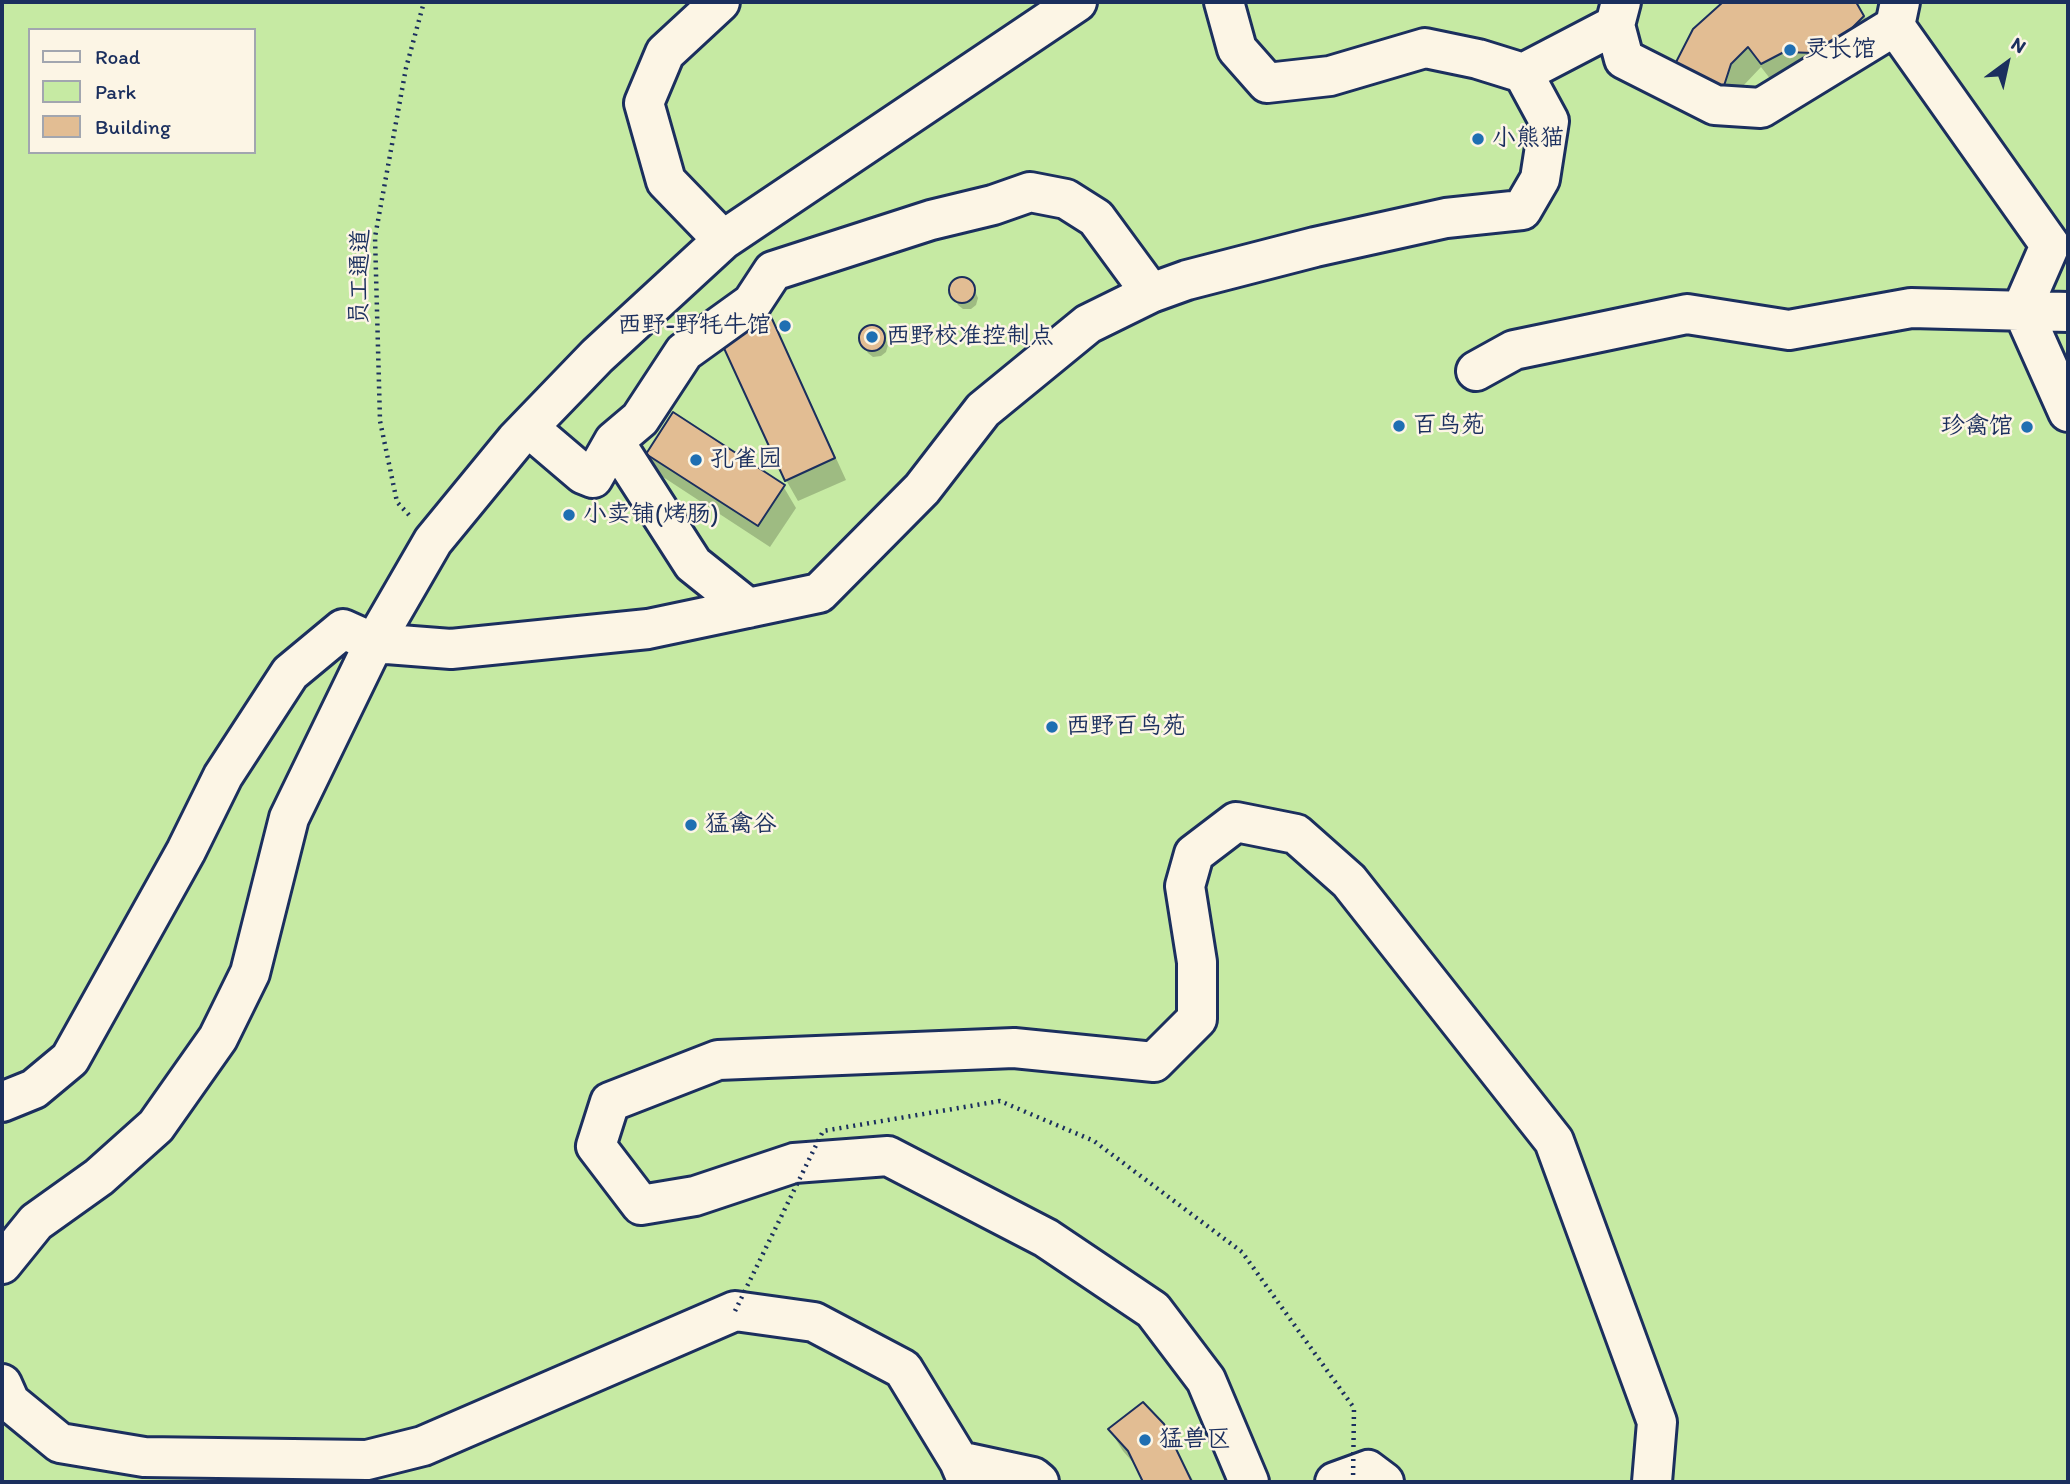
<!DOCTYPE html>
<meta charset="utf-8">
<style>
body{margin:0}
#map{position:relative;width:2070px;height:1484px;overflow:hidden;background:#f4e4cc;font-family:Itim,sans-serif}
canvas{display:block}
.frame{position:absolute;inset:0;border:4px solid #1b2f5e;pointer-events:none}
.legend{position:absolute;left:28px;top:28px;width:228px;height:126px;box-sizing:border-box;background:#fcf5e5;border:2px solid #a2a6af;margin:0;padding:9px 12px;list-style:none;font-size:21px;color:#1b2f5e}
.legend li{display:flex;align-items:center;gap:14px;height:35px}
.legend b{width:35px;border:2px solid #a2a6af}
.north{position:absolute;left:1972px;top:28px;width:70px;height:70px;-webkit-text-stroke:5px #fcf5e5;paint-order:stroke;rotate:33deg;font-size:19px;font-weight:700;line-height:28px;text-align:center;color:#1b2f5e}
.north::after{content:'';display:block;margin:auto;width:24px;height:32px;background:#1b2f5e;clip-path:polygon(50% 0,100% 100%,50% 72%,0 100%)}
</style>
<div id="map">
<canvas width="2070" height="1484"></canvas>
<div class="frame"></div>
<ul class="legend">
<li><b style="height:9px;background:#fcf5e5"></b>Road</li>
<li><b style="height:19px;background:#c6eaa3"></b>Park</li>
<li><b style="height:19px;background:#e2bd93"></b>Building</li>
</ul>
<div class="north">N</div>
</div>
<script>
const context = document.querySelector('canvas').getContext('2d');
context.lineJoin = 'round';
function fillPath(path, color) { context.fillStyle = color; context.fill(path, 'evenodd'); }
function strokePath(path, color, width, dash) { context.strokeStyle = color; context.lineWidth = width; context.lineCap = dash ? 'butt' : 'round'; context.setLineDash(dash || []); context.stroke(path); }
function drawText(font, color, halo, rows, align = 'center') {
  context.font = font + ' Itim,"LXGW WenKai TC",sans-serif'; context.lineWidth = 5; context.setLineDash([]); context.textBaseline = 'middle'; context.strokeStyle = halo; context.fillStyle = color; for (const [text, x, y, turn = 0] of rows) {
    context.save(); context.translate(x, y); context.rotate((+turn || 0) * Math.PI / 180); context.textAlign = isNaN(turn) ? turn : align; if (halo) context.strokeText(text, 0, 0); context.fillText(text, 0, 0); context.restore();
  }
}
fillPath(new Path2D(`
 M2 2H2068V1482H2ZM30 30H254V152H30Z`), '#c6eaa3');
fillPath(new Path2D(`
 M1726 2H1852L1858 4 1870 26 1775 85 1761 67 1743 86 1734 113 1694 30Z
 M965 279 971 283 978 298 976 305 971 309H963L958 305 951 291 953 284 958 280Z
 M767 312 779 334 846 480 798 501 786 480Z
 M868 327H875L881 331 885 338 888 345 886 352 881 356 873 357 868 353 863 346 861 338 862 332Z
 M648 454 783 486 796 508 770 547 660 475Z
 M1110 1430 1175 1448 1194 1482H1145L1138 1468 1123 1451Z`), '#0003');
const building = new Path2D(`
 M1723 2H1856L1864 16 1824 56 1814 53 1784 52 1761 64 1748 47 1731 64 1722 92 1672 70 1693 29Z
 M949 290a13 13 0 1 1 26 0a13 13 0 1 1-26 0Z
 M768 310 835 458 785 481 717 333Z
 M859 338a13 13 0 1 1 26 0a13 13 0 1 1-26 0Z
 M673 412 785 485 758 526 646 454Z
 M1143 1402 1164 1424 1192 1482H1143L1128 1451 1108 1429Z`);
fillPath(building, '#e2bd93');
strokePath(building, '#1b2f5e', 2);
const minor = new Path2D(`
 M720 2 665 53 644 103 666 181 723 240
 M1621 2 1615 25 1624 59 1715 105 1761 108 1895 26
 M1900 2 1895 26 2050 245 2022 309 2068 412
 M1523 73 1615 25
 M1476 371 1514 350 1687 314 1789 330 1911 308 2068 312
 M529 428 583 474 593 478 614 441 640 419 684 352 752 303 773 271 931 220 993 205 1030 192 1066 199 1096 218 1151 293
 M614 441 693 564 748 608
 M2 1102 34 1089 70 1059 186 851 223 776 290 673 343 629 374 643 451 649 648 629 819 593 922 489 983 410 1088 324 1151 293 1187 280 1315 247 1446 218 1522 210 1540 179 1549 121 1523 73 1478 59 1425 48 1330 76 1267 83 1237 49 1224 2
 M2 1264 36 1222 99 1177 156 1126 218 1038 250 973 289 818 374 643 433 541 516 440 597 356 723 240 1077 2
 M2 1384 10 1402 60 1443 144 1457 367 1460 423 1446 735 1311 814 1322 903 1369 959 1461 968 1482
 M959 1461 1033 1477 1039 1482
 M1249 1482 1206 1380 1153 1310 1046 1238 888 1156 794 1163 695 1196 641 1205 596 1146 610 1102 718 1060 1014 1048 1154 1062 1197 1019V962L1185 886 1194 854 1236 822 1296 834 1349 881 1554 1141 1657 1422 1652 1482
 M1335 1482 1368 1470 1384 1482`);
strokePath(minor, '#1b2f5e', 44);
strokePath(new Path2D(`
 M409 515 397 502 380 421 375 237 406 68 424 2`), '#1b2f5e', 4.5, [2, 5]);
strokePath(minor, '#fcf5e5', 38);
strokePath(new Path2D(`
 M735 1311 823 1131 1000 1101 1094 1141 1242 1252 1354 1408 1353 1482`), '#1b2f5e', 4.5, [2, 5]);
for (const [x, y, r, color] of [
 [1790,50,7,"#1f6fb2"],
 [1478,139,7,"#1f6fb2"],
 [785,326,7,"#1f6fb2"],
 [872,337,7,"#1f6fb2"],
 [1399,426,7,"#1f6fb2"],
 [2027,427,7,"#1f6fb2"],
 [696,460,7,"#1f6fb2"],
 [569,515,7,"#1f6fb2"],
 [1052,727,7,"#1f6fb2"],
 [691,825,7,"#1f6fb2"],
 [1145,1440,7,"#1f6fb2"]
]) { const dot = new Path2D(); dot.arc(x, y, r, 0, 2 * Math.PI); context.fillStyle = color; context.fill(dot); strokePath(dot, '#fcf5e5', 2.5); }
drawText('24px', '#1b2f5e', '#fcf5e5', [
 ["灵长馆",1804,50],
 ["小熊猫",1492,139],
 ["西野-野牦牛馆",771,326,"right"],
 ["西野校准控制点",886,337],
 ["百鸟苑",1413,426],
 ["珍禽馆",2013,427,"right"],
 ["孔雀园",710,460],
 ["小卖铺(烤肠)",583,515],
 ["西野百鸟苑",1066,727],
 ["猛禽谷",705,825],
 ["猛兽区",1159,1440]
], 'left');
drawText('24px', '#1b2f5e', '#fcf5e5', [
 ["员工通道",361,277,-89]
]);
</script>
